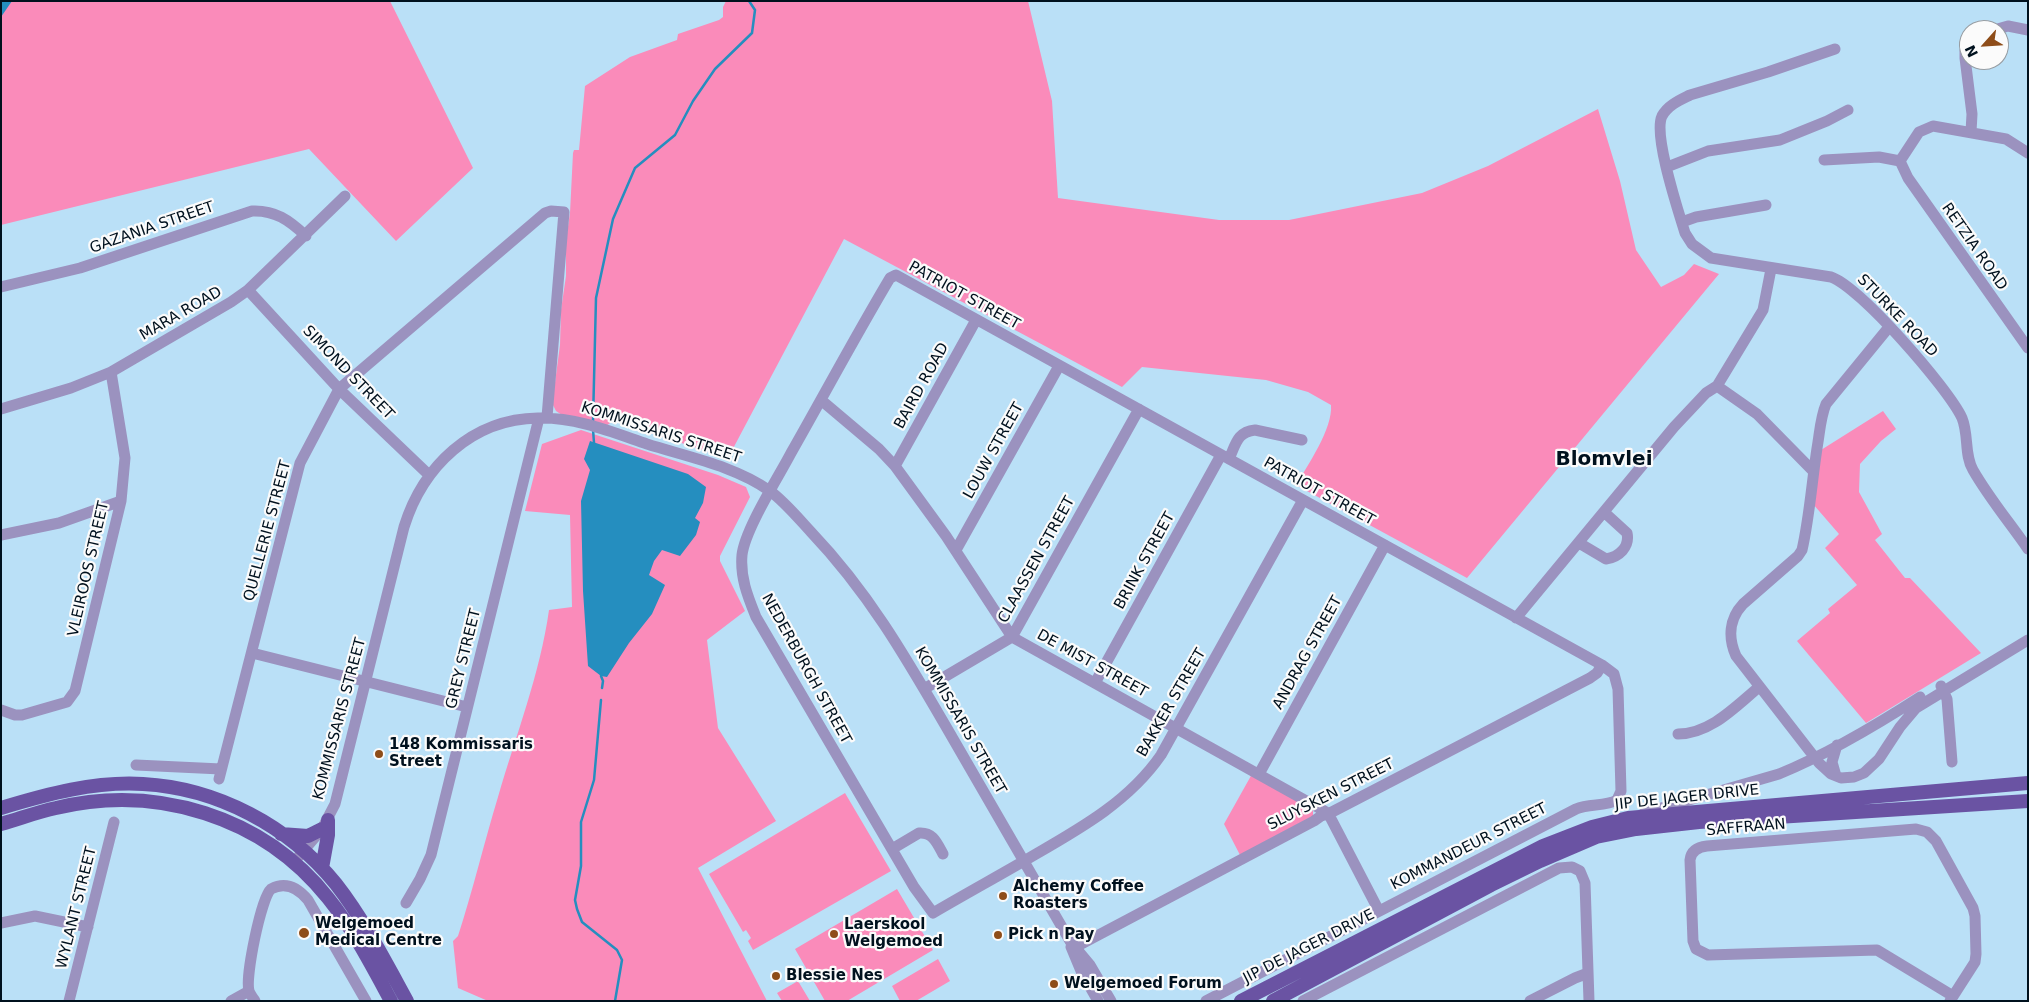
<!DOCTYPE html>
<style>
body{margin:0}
#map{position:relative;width:2029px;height:1002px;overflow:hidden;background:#bae0f7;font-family:"DejaVu Sans",sans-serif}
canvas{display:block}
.frame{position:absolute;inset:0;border:2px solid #00111e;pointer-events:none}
.north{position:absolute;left:1959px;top:20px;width:50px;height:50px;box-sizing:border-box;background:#fbfbfb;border:1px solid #979da3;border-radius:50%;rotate:244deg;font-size:14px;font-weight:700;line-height:20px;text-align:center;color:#00111e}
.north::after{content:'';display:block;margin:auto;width:18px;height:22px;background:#8e4d19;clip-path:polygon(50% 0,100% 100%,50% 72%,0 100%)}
</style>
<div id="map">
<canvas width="2029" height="1002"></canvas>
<div class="frame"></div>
<div class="north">N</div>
</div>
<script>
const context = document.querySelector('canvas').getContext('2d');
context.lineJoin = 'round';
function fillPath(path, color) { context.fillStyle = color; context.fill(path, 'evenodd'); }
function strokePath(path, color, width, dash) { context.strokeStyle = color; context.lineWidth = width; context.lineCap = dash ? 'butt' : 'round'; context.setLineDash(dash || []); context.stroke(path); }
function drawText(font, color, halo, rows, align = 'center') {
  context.font = font + ' "DejaVu Sans",sans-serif'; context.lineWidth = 4.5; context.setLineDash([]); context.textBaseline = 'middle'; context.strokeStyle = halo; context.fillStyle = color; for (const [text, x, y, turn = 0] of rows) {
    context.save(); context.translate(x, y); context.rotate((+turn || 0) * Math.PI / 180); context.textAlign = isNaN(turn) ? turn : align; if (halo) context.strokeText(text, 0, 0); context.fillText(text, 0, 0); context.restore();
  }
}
fillPath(new Path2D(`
 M1 1H390L473 168 396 241 309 149 1 225Z
 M726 1H1028L1052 101 1058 198 1219 220H1289L1422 193 1488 166 1598 109 1620 181 1636 250 1661 287 1684 275 1694 264 1719 274 1467 578 1296 485C1308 465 1333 428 1331 405L1308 392 1266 380 1142 367 1122 387 844 239 728 458 613 421 606 426 562 415 556 411 553 405 554 390 560 345 561 310 566 276V240L570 213 573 153 574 150H579L585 86 630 57 677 40 678 34 719 20 723 17V7Z
 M1883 411 1896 429 1881 441 1860 464 1859 492 1882 534 1875 540 1905 578H1910L1981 653 1866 723 1797 641 1830 613 1828 609 1857 585 1825 548 1839 534 1813 504 1821 450Z
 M581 430 718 475 746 487 750 497 720 556V561L745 611 707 640 718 728 776 821 698 868 767 1001H488L458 988 453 941 458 936C473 890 484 843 498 797 516 735 540 674 549 610L572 607 570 515 525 511 542 444Z
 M1252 774 1313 811V816L1240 855 1224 824Z
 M845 793 891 871 753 950 748 941 751 938 746 930 743 932 709 874Z
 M897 889 933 950 847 1001H825L795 949Z
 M938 959 950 981 916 1001H900L892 986Z
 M798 981 810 1001H782L777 993Z`), '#fa8bba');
fillPath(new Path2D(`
 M1 1H12L1 17Z
 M590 441 688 474 706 487 703 503 695 518 700 522 696 535 680 556 662 550 654 561 649 575 665 585 652 614 629 643 607 677 601 676 588 666 583 591 581 501 590 470 584 459Z`), '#258ebf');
strokePath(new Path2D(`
 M593 421 596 298 613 219 635 168 675 135 693 101 715 69 752 33 755 10 749 1
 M593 429 594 443
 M601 676 603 681 602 688
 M601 700 594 780 581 822V866L575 900 577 909 582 922 617 950 622 960 615 1001`), '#258ebf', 2.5);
strokePath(new Path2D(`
 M1994 30 2008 26 2028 30
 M1969 45 1965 51V58L1972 114 1971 132
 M1835 49 1768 72 1690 95C1680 100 1668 105 1662 116 1653 135 1678 210 1685 233L1692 244 1711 258 1831 277C1860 287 1948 388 1962 418 1969 435 1964 455 1973 470 1989 498 2010 523 2028 549
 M1824 160 1879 157 1900 161
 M1900 161 1908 178 2028 348
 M1900 161 1919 132 1933 126 2006 139 2028 153
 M1667 167 1708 151 1780 140 1827 121 1848 110
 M1682 222 1696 217 1766 205
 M1 287 80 268 252 211C275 210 289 220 306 236
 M248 290 339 389 429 475
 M1889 327 1826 404C1821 416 1820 429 1818 442 1812 478 1810 515 1802 550L1798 556 1743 604C1729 619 1728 638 1736 656L1819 763 1831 774 1841 778 1854 777 1864 773 1879 759 1900 727 1916 708 2028 640
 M1717 386 1757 414 1813 471
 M821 400 879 449 895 466 946 536 1012 637 1328 813 1379 911
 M1 409 71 388 111 372 231 302 248 290 345 196
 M1229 459C1236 444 1237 432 1255 430L1302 440
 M895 466 976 320
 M1 535 59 523 121 501
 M1579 543 1606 559C1619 557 1630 547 1627 533L1604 512
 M956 550 1059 366
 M1516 618 1674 427 1706 393 1717 386 1763 310 1771 269
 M252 653 467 707
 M1095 683 1221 455
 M1941 686 1947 699 1952 762
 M924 689 1012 637 1139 409
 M1 710 15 715H22L67 702 75 691 121 501 125 458 111 372
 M1678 734C1710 734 1735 707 1759 687
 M136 765 221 769
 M1259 774 1385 545
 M1836 776 1832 762 1837 745
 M219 779 300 463 339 389 545 213 551 211 564 212 547 417
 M1644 813 1779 774C1828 754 1875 726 1920 697
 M892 849 919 833C933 832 937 843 943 854
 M294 862 322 829 335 804 404 527C423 466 472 419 538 418 576 417 612 432 647 444 688 457 735 466 770 491 785 502 798 518 811 532 871 595 909 663 952 737 991 805 1031 873 1070 941L1090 965 1111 1001
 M406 903 420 879 431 855 539 418
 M1 923 35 916 88 927
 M1071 947 1081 971 1098 1001
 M1072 949 1314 821 1321 816 1332 812 1590 678 1597 673 1602 665
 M69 1001 114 822
 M231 1001 249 991
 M255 1001C253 998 250 994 249 991 245 977 261 898 271 889 286 881 298 888 308 900L366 1001
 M1206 1001 1576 809C1589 803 1605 807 1617 800L1621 791 1618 689 1614 674 1602 665 896 275 890 278C856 335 824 395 791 453 778 478 745 529 742 555 740 578 748 597 756 617L914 887 933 913C967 893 1002 874 1036 854 1083 827 1130 800 1161 755L1303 500
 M1303 1001 1559 868 1572 867 1580 871 1585 883 1589 1001
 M1530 1001 1575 978 1588 973
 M1950 1001 1975 962 1976 954 1975 916 1973 908 1936 841 1927 832 1916 829 1707 846C1698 847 1691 851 1690 860L1693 941 1696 949 1708 955 1877 950 1953 996`), '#9b92bf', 11);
strokePath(new Path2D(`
 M1 808C47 794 95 781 143 784 217 788 289 826 336 884 364 920 385 961 407 1001
 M1 824C19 819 37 812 56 808 156 784 263 816 328 898 353 929 372 966 391 1001
 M281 834 308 836 322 829
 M322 868 328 835V820
 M1241 1001 1543 846 1592 827 1628 818 2028 783
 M1273 1001 1491 885 1540 861 1596 837 1636 829 1699 822 2028 801`), '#6a53a3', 14);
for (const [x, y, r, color] of [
 [379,754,5,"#8e4d19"],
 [1003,896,5,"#8e4d19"],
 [304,933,6,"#8e4d19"],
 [834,934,5,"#8e4d19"],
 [998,935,5,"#8e4d19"],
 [776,976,5,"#8e4d19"],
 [1054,984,5,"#8e4d19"]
]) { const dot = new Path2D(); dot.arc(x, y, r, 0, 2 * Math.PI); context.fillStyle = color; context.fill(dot); strokePath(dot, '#fbfbfb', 2); }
drawText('15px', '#00111e', '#fbfbfb', [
 ["GAZANIA STREET",152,228,-19],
 ["RETZIA ROAD",1974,247,55],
 ["PATRIOT STREET",964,296,29],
 ["MARA ROAD",181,314,-30],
 ["STURKE ROAD",1897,316,46],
 ["SIMOND STREET",348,373,46],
 ["BAIRD ROAD",922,386,-61],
 ["KOMMISSARIS STREET",661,433,18],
 ["LOUW STREET",994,451,-61],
 ["PATRIOT STREET",1319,492,29],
 ["QUELLERIE STREET",268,531,-75],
 ["CLAASSEN STREET",1037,560,-61],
 ["BRINK STREET",1145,561,-61],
 ["VLEIROOS STREET",89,569,-77],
 ["ANDRAG STREET",1308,653,-61],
 ["GREY STREET",464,659,-76],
 ["DE MIST STREET",1092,664,29],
 ["NEDERBURGH STREET",806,669,61],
 ["BAKKER STREET",1172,703,-60],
 ["KOMMISSARIS STREET",340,719,-75],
 ["KOMMISSARIS STREET",960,721,60],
 ["SLUYSKEN STREET",1331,795,-27],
 ["JIP DE JAGER DRIVE",1687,798,-6],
 ["SAFFRAAN",1746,828,-5],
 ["KOMMANDEUR STREET",1469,847,-27],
 ["WYLANT STREET",77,908,-76],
 ["JIP DE JAGER DRIVE",1309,947,-27]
]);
drawText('bold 15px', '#00111e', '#fbfbfb', [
 ["148 Kommissaris",389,745],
 ["Street",389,762],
 ["Alchemy Coffee",1013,887],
 ["Roasters",1013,904],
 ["Welgemoed",315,924],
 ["Medical Centre",315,941],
 ["Laerskool",844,925],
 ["Welgemoed",844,942],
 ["Pick n Pay",1008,935],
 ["Blessie Nes",786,976],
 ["Welgemoed Forum",1064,984]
], 'left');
drawText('bold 20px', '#00111e', '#fbfbfb', [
 ["Blomvlei",1604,460]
]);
</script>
